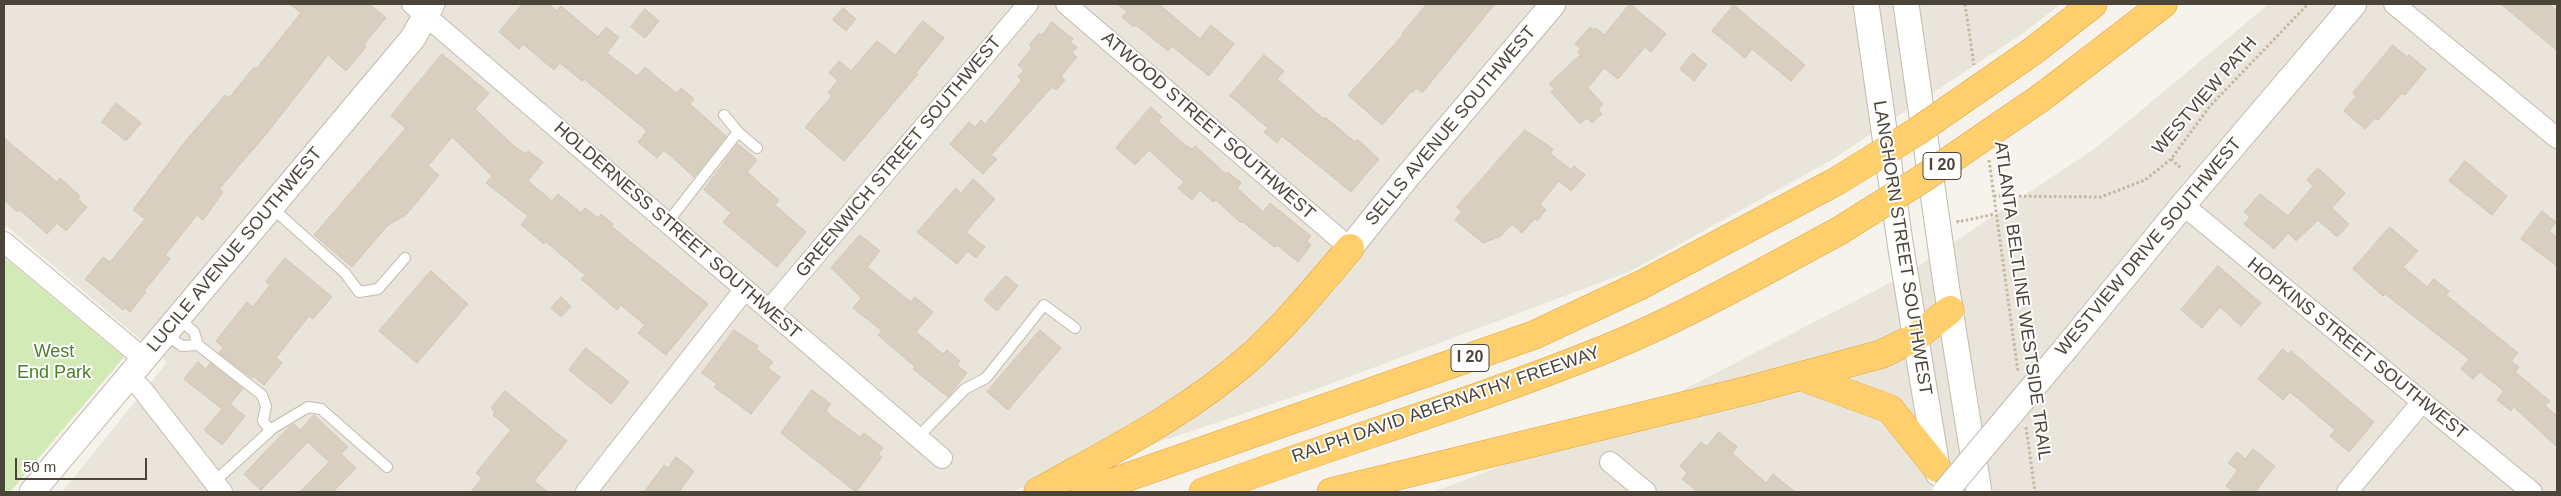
<!DOCTYPE html>
<style>
body{margin:0}
#map{position:relative;width:2561px;height:496px;overflow:hidden;background:#f6f3ec;font-family:Arial,sans-serif}
canvas{display:block}
.frame{position:absolute;inset:0;border:5px solid #4b4439;pointer-events:none}
.scale{position:absolute;left:15px;top:458px;width:132px;height:22px;box-sizing:border-box;border:2px solid #4b4439;border-top:0;padding-left:6px;font-size:15px;line-height:18px;white-space:nowrap;color:#4b4439;-webkit-text-stroke:4px #fff;paint-order:stroke}
</style>
<div id="map">
<canvas width="2561" height="496"></canvas>
<div class="frame"></div>
<div class="scale">50 m</div>
</div>
<script>
const context = document.querySelector('canvas').getContext('2d');
context.lineJoin = 'round';
function fillPath(path, color) { context.fillStyle = color; context.fill(path, 'evenodd'); }
function strokePath(path, color, width, dash) { context.strokeStyle = color; context.lineWidth = width; context.lineCap = dash ? 'butt' : 'round'; context.setLineDash(dash || []); context.stroke(path); }
function drawText(font, color, halo, rows, align = 'center') {
  context.font = font + ' Arial,sans-serif'; context.lineWidth = 4; context.setLineDash([]); context.textBaseline = 'middle'; context.strokeStyle = halo; context.fillStyle = color; for (const [text, x, y, turn = 0] of rows) {
    context.save(); context.translate(x, y); context.rotate((+turn || 0) * Math.PI / 180); context.textAlign = isNaN(turn) ? turn : align; if (halo) context.strokeText(text, 0, 0); context.fillText(text, 0, 0); context.restore();
  }
}
fillPath(new Path2D(`
 M4 4H2061L2022 34 1830 161 1631 271 1314 390 1009 492H62L167 362 4 224Z
 M2269 4H2557V492H1433L1631 417 1903 276 2097 147Z`), '#eae5da');
fillPath(new Path2D(`
 M4 257 124 357 10 492H4Z`), '#d2eab5');
const building = new Path2D(`
 M290 4H369L386 18 364 44 366 47 346 71 328 55 268 132 219 189 223 192 203 220 197 215 165 255 170 259 144 291 146 292 130 312 125 308 123 310 85 279 103 257 110 262 145 219 133 210 184 143 225 95 229 98 254 67 256 69 301 13Z
 M523 4H548L557 11 561 6 598 37 606 27 619 37 607 53 637 76 645 67 676 93 681 88 694 99 690 104 726 136 694 177 664 150 657 158 638 142 647 131 584 79 582 81 560 63 554 70 523 44 519 49 499 32Z
 M1118 4H1159L1200 39 1211 25 1234 44 1209 76 1172 46 1168 51 1136 25 1134 27 1122 17 1127 12Z
 M1427 4H1495L1422 93 1416 88 1412 93 1411 92 1382 125 1348 95 1403 35 1402 34Z
 M1630 4 1666 34 1651 52 1645 47 1618 79 1604 68 1588 88 1603 104 1598 109 1602 114 1592 123 1587 118 1580 124 1551 92 1554 89 1549 84 1581 54 1578 52 1580 48 1575 44 1590 27 1594 30 1596 28 1604 35Z
 M2501 4H2549L2557 11V50Z
 M1734 5 1805 65 1791 81 1752 49 1745 58 1712 31Z
 M843 8 856 19 846 31 833 20Z
 M645 9 659 21 645 38 631 27Z
 M923 21 944 38 916 73 918 74 844 161 805 127 832 96 828 93 838 80 829 73 839 61 851 71 877 41 895 55Z
 M1052 22 1073 39 1070 42 1077 47 1072 53 1077 57 1061 76 1065 80 1056 90 1052 87 991 155 997 159 983 174 950 144 969 122 975 127 981 120 985 124 1022 80 1018 77 1024 70 1018 65 1032 48 1029 45 1039 33 1042 35Z
 M2393 45 2407 57 2409 55 2426 69 2405 95 2402 93 2378 120 2375 118 2365 129 2344 111 2356 96 2353 93Z
 M1693 53 1707 65 1694 81 1680 69Z
 M442 54 489 93 475 109 515 147 526 154 528 151 543 162 528 181 552 201 558 194 581 213 585 208 598 218 601 214 613 224 611 226 708 304 666 355 638 333 645 325 621 305 617 310 581 279 585 275 545 241 544 244 521 225 528 216 486 183 492 176 452 137 428 166 439 175 406 215 388 225 352 267 314 235 406 128 391 116Z
 M1264 55 1284 71 1277 79 1324 119 1325 117 1355 142 1357 139 1379 159 1351 192 1282 136 1277 143 1264 132 1268 128 1230 96Z
 M116 103 141 123 126 141 102 122Z
 M1151 107 1162 117 1158 121 1185 145 1192 149 1195 146 1226 174 1228 172 1241 183 1237 188 1263 212 1270 203 1311 236 1307 241 1311 245 1298 262 1278 246 1274 247 1243 222 1241 223 1216 200 1213 202 1200 190 1192 200 1178 188 1184 182 1149 150 1135 165 1116 148Z
 M1525 130 1553 149 1550 153 1571 170 1574 166 1585 175 1571 191 1559 181 1540 204 1546 210 1537 221 1535 218 1522 233 1512 224 1501 236 1483 243 1455 220 1462 211 1457 207Z
 M4 138 57 182 60 178 80 196 78 199 87 207 66 231 57 223 47 234 20 210 18 212 4 200Z
 M738 144 757 160 747 172 779 200 775 205 806 232 777 267 723 222 731 213 704 190Z
 M2465 161 2507 196 2492 215 2449 181Z
 M2318 168 2345 193 2332 208 2349 224 2337 237 2318 220 2296 241 2288 233 2274 249 2244 224 2250 217 2244 212 2260 194 2288 216 2313 186 2307 180Z
 M973 179 995 199 966 232 985 247 976 258 968 251 957 264 917 232 956 188 961 193Z
 M2542 211 2556 222 2549 231 2557 238V266L2521 239Z
 M2390 227 2418 251 2403 267 2427 287 2434 279 2449 291 2446 295 2518 353 2511 361 2519 367 2515 372 2550 401 2545 406 2557 416V447L2514 407 2511 411 2497 400 2504 391 2480 372 2473 379 2461 369 2469 359 2385 294 2383 296 2353 269Z
 M860 235 880 251 867 267 911 302 915 297 933 312 916 332 943 354 947 350 960 361 957 365 967 373 948 397 913 369 915 367 878 335 882 331 853 308 861 298 831 268Z
 M285 258 332 297 313 319 309 316 276 358 282 363 264 385 253 376 252 378 219 353 223 347 216 341 247 302 253 307 270 285 266 282Z
 M2218 266 2261 303 2241 326 2220 307 2202 328 2181 310Z
 M431 271 468 304 417 363 379 331Z
 M1006 276 1018 286 997 311 984 300Z
 M561 297 571 306 561 317 551 308Z
 M734 330 758 346 756 349 773 362 768 368 780 377 751 414 714 387 717 384 702 373Z
 M1040 330 1061 348 1008 410 987 392Z
 M586 348 629 382 611 404 569 370Z
 M2283 349 2288 354 2291 351 2374 422 2349 452 2330 436 2335 430 2290 392 2283 400 2258 379Z
 M198 362 206 369 210 363 243 389 230 404 245 416 222 445 204 430 222 409 184 379Z
 M812 390 831 404 826 410 831 416 860 437 864 433 883 448 878 454 882 457 856 492 781 433Z
 M505 391 567 441 534 481 548 492H471L482 478 476 473 511 430 493 415 495 412 491 408Z
 M314 415 348 447 341 454 356 468 333 492H300L329 462 308 442 261 490 244 474 289 427 294 424 300 430Z
 M1719 432 1737 447 1732 453 1766 483 1773 474 1795 492H1698L1682 479 1687 473 1680 466 1701 442 1707 446Z
 M2253 449 2275 466 2255 492H2234L2226 486 2238 470 2228 463 2237 452 2245 459Z
 M676 457 694 471 679 492H644L664 465 668 468Z`);
fillPath(building, '#d8cfc1');
strokePath(building, '#d3c7b4', 1);
const service = new Path2D(`
 M738 132 757 148
 M271 207 345 273 359 292 378 289 405 258
 M667 223 738 132 724 115
 M165 334 182 346 198 345 194 332 178 318
 M198 345 262 395 266 406 263 421 270 430
 M918 437 965 389 986 378 1044 305 1075 328
 M214 482 273 428 308 407 321 409 387 467`);
const minor = new Path2D(`
 M412 4 942 458
 M1066 4 1350 248
 M2394 4 2557 138
 M2183 205 2532 492
 M4 242 144 359
 M769 310 1028 4
 M129 377 141 388 222 492
 M1610 462 1646 492
 M586 492 745 289
 M2347 492 2422 402`);
const tertiary = new Path2D(`
 M1866 4 1901 249 1938 473
 M1906 4 1946 284 1979 492
 M1350 248 1407 177 1553 4
 M2066 348 2183 205 2354 4
 M32 492 413 38 432 4`);
const motorway = new Path2D(`
 M2033 51 2093 4
 M2042 97 2163 4
 M1800 376 1890 409 1937 468
 M1038 492C1109 452 1185 414 1247 360 1285 326 1317 287 1350 248
 M1085 492 1534 335 1641 285 1837 181
 M1203 492C1336 443 1472 403 1603 350 1685 317 1761 273 1839 231
 M1331 492 1749 390 1882 354 1916 337 1950 310`);
strokePath(service, '#c2bbae', 12);
strokePath(minor, '#c2bbae', 22);
strokePath(tertiary, '#c2bbae', 27);
strokePath(motorway, '#e0a43c', 29);
strokePath(new Path2D(`
 M1965 4 1974 65
 M2171 159 2182 169
 M1989 160 2018 372
 M1994 196 2101 197 2145 180 2171 159 2210 106 2308 4
 M1958 220V222L1995 214
 M2026 427 2035 492`), '#c4b79f', 3, [2.5, 2.5]);
strokePath(service, '#fff', 10);
strokePath(minor, '#fff', 20);
strokePath(tertiary, '#fff', 25);
strokePath(motorway, '#ffcf6e', 28);
const tertiaryBridge = new Path2D(`
 M1945 492 2066 348`);
const motorwayBridge = new Path2D(`
 M1837 181 1916 132 2033 51
 M1839 231 1922 179 2042 97`);
strokePath(tertiaryBridge, '#c2bbae', 27, []);
strokePath(motorwayBridge, '#e0a43c', 29, []);
strokePath(tertiaryBridge, '#fff', 25);
strokePath(motorwayBridge, '#ffcf6e', 28);
for (const [x, y, w] of [
 [1942,166,38],
 [1470,358,38]
]) { const box = new Path2D(); box.roundRect(x - w / 2, y - 13.5, w, 27, 4); context.fillStyle = '#fff'; context.fill(box); strokePath(box, '#4b4439', 1); }
drawText('bold 16px', '#4b4439', null, [
 ["I 20",1942,166],
 ["I 20",1470,358]
]);
drawText('18px', '#4b4439', '#fff', [
 ["WESTVIEW PATH",2205,96,-49],
 ["ATWOOD STREET SOUTHWEST",1208,126,41],
 ["SELLS AVENUE SOUTHWEST",1451,126,-50],
 ["GREENWICH STREET SOUTHWEST",899,157,-50],
 ["HOLDERNESS STREET SOUTHWEST",677,231,41],
 ["WESTVIEW DRIVE SOUTHWEST",2149,247,-50],
 ["LANGHORN STREET SOUTHWEST",1902,248,81],
 ["LUCILE AVENUE SOUTHWEST",235,250,-50],
 ["ATLANTA BELTLINE WESTSIDE TRAIL",2022,301,82],
 ["HOPKINS STREET SOUTHWEST",2357,349,39],
 ["RALPH DAVID ABERNATHY FREEWAY",1446,405,-19]
]);
drawText('18px', '#4a7f2a', '#fff', [
 ["West",54,352],
 ["End Park",54,373]
]);
</script>
